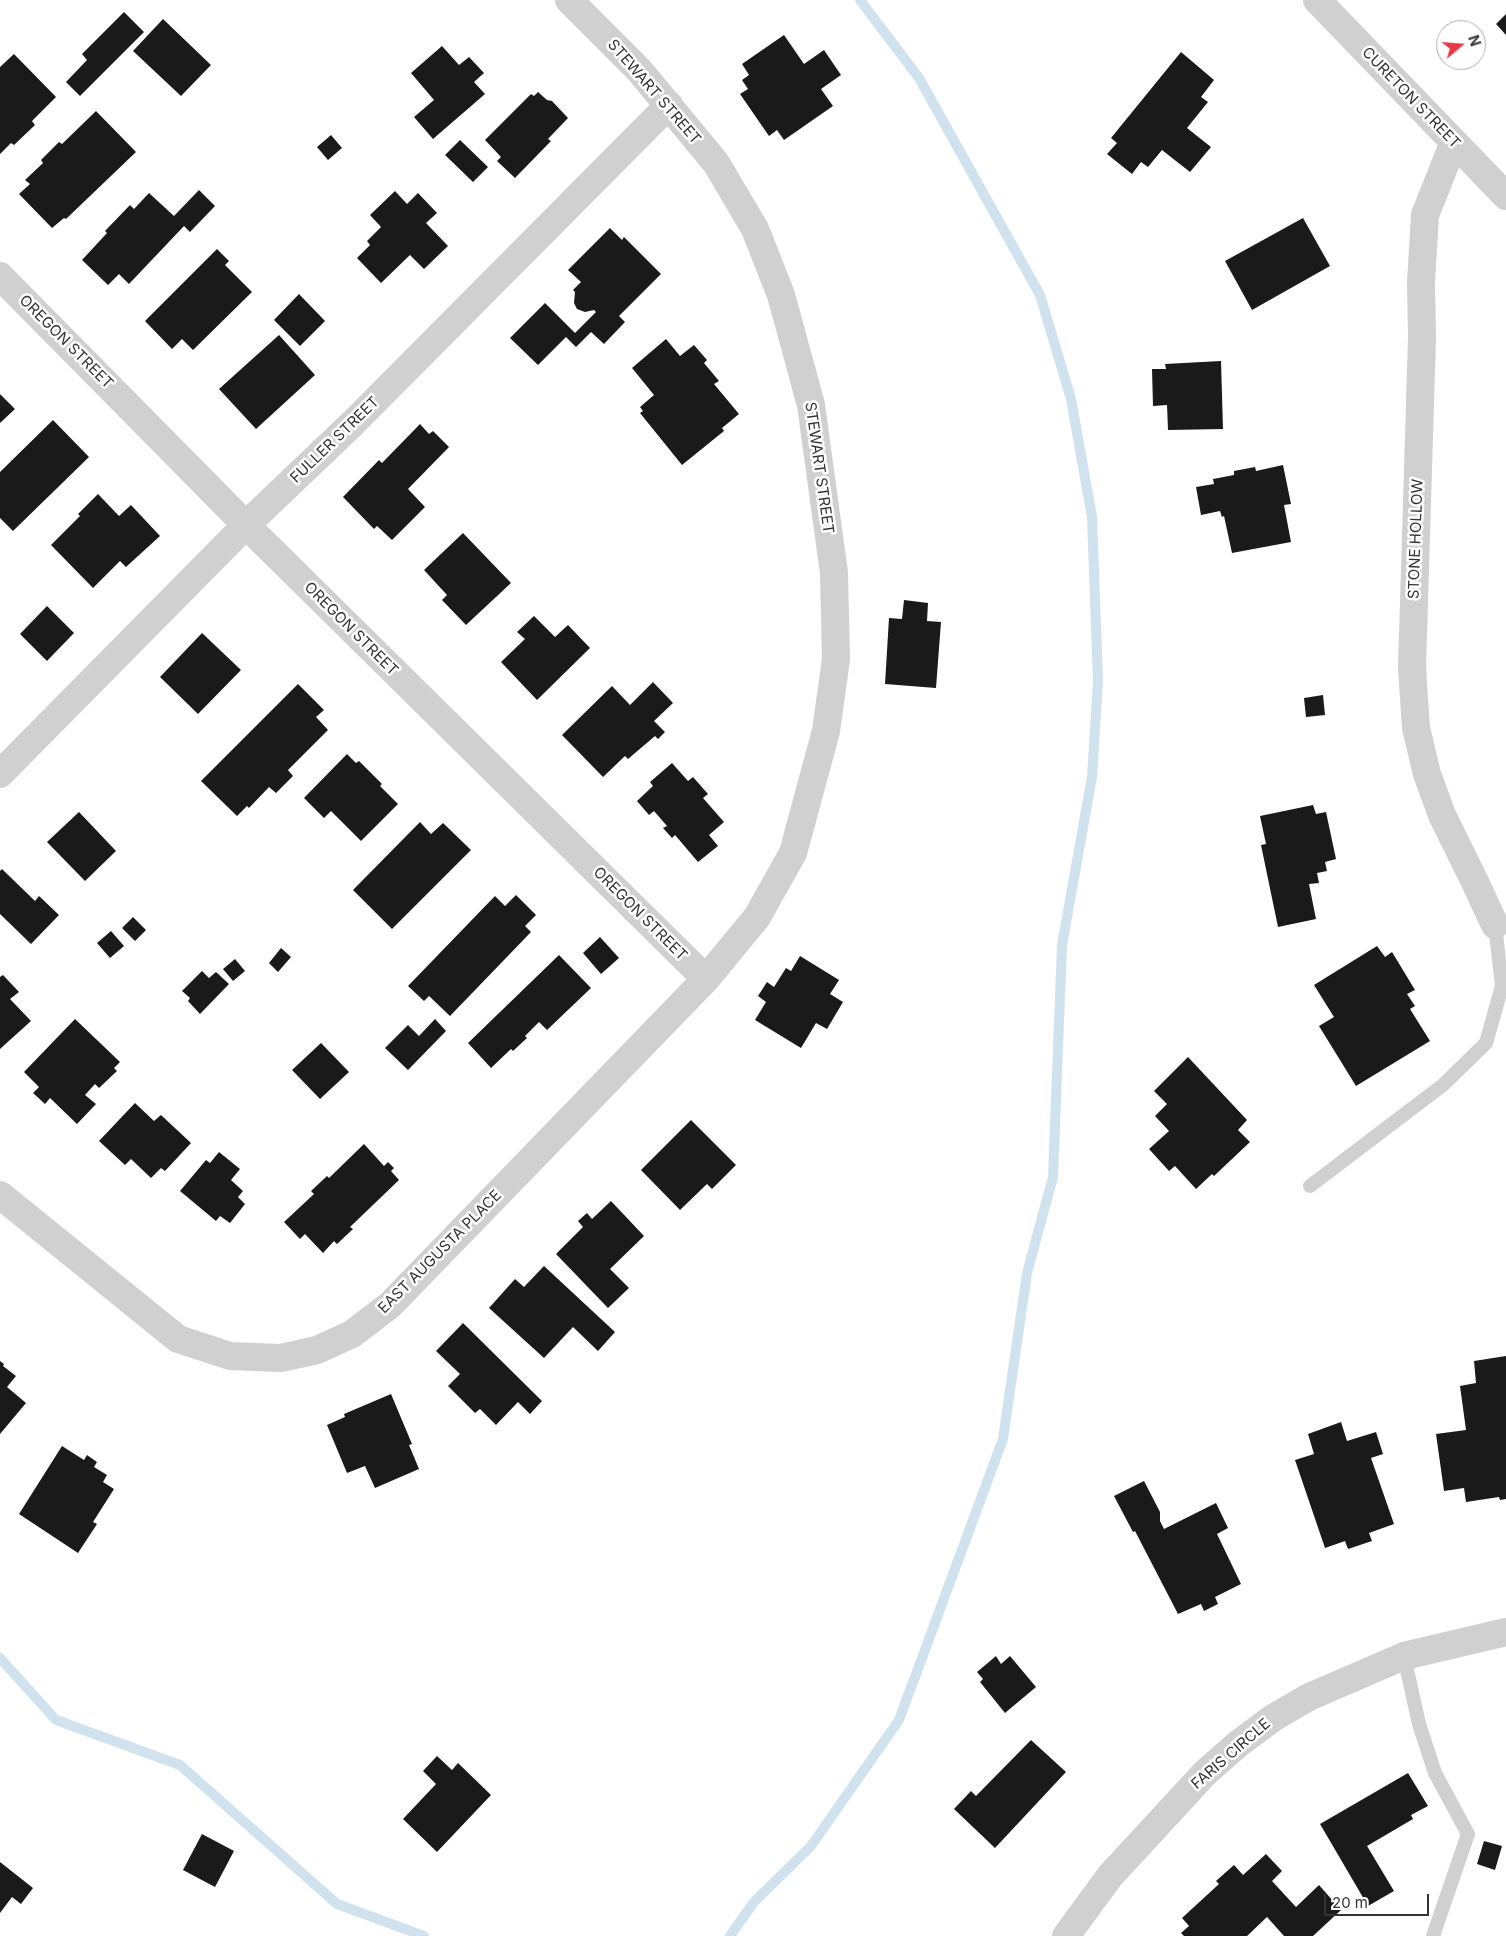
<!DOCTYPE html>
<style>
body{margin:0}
#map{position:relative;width:1506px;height:1936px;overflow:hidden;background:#fff;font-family:Inter,sans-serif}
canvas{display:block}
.north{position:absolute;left:1436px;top:20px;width:50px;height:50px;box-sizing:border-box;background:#fff;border:1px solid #adadad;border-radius:50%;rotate:72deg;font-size:14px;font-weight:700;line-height:20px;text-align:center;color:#333}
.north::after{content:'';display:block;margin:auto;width:18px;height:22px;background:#e63946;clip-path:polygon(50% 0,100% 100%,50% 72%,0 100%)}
.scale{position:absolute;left:1324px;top:1894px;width:105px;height:22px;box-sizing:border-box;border:2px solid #333;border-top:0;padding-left:6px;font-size:15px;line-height:18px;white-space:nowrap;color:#333;-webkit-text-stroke:4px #fff;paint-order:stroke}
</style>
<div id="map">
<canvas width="1506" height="1936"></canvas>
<div class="north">N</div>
<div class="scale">20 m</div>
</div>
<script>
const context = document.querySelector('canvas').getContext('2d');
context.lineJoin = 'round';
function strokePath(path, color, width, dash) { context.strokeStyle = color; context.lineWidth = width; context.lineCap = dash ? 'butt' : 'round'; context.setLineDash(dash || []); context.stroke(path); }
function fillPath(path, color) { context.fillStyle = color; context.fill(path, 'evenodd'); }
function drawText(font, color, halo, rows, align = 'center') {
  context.font = font + ' Inter,sans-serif'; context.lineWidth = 5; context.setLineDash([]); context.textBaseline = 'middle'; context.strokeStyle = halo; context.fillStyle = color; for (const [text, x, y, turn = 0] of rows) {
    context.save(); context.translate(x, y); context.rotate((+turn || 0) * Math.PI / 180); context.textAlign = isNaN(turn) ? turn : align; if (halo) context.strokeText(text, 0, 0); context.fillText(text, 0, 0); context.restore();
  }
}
strokePath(new Path2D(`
 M0 1658 56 1720 180 1765 337 1904 424 1936
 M730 1936 754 1902 811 1846 899 1720 1003 1439 1027 1273 1053 1177 1062 945 1092 777 1098 681 1092 517 1071 399 1040 295 919 78 860 0`), '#cfe2ee', 10);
fillPath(new Path2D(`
 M124 12 144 32 80 96 66 82 87 60 82 54Z
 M1506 14V35L1496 24Z
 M163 19 211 65 181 96 133 51Z
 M784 35 804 64 824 50 841 75 821 89 833 106 784 140 777 130 769 136 740 94 748 89 742 80 749 75 742 64Z
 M442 46 459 65 469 57 484 73 474 82 485 94 433 139 414 117 434 100 411 73Z
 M1181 52 1214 80 1201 97 1208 102 1187 128 1211 147 1190 172 1162 150 1148 167 1141 162 1132 174 1107 154 1117 143 1111 138Z
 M14 54 56 97 32 121 35 125 14 145 11 143 0 154V67Z
 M538 92 547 100 552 101 568 118 548 139 551 141 515 178 497 161 501 157 485 140 531 94 534 96Z
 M96 111 136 152 66 219 64 218 52 228 19 194 30 184 25 180 43 163 41 160 59 142 62 144Z
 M331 135 342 148 328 160 317 147Z
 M460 140 488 167 473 182 445 155Z
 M199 190 215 206 190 232 184 226 129 284 119 274 108 285 82 260 107 233 105 231 130 205 134 209 149 193 174 216Z
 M395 191 407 204 418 193 437 213 426 223 448 246 424 269 410 255 381 283 357 258 370 245 367 241 381 227 370 215Z
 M1303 218 1330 266 1252 310 1225 261Z
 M610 228 622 240 624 237 661 274 619 316 625 322 604 344 591 332 576 347 566 337 538 365 510 338 545 303 575 333 596 312 594 310 585 312 577 309 574 303 575 292 573 290 581 282 568 270Z
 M217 249 229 261 225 265 252 292 193 350 182 339 172 349 145 321Z
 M299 294 325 321 300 346 274 320Z
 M279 335 315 375 256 429 219 389Z
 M666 339 680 356 694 345 707 360 704 363 719 381 714 384 739 414 722 428 724 431 682 465 640 413 643 411 640 407 654 395 632 368Z
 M1221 361 1223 429 1168 430 1167 405 1153 406 1152 369H1166L1165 364Z
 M0 394 15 409 0 423Z
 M53 420 89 457 13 531 0 518V472Z
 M420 424 429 434 433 431 449 447 408 489 425 507 392 540 377 526 374 529 343 497 379 460 382 463Z
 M1283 465 1291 504 1284 505 1291 542 1232 553 1224 516 1222 517 1220 511 1201 515 1196 487 1214 484 1213 479 1234 475V471L1255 467 1256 471Z
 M98 494 119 516 131 505 160 536 126 567 120 561 93 588 51 545 80 516 78 514Z
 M463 533 511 583 466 625 442 600 447 595 424 570Z
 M904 600 928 603 927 621 941 622 936 688 885 684 889 618 902 619Z
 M47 606 74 633 47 661 20 634Z
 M534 616 555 637 568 625 590 648 537 700 501 662 525 639 517 632Z
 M202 633 241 670 198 714 160 677Z
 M653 682 673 703 654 721 665 732 658 739 655 736 628 759 625 756 603 777 562 735 612 686 630 705Z
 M298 684 324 710 316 717 328 730 288 770 293 776 276 793 269 787 249 808 247 806 237 816 201 781Z
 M1323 695 1325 715 1306 717 1304 698Z
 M347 754 356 763 359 761 382 784 380 786 398 804 361 841 331 811 324 818 304 798Z
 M672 763 688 781 693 777 708 794 703 798 724 822 709 835 718 846 698 862 675 835 672 838 663 828 667 826 654 811 649 815 637 801 653 786 650 782Z
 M1313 805 1316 814 1326 812 1336 859 1325 862 1327 871 1317 873 1319 883 1309 884 1316 919 1278 927 1261 845 1266 844 1260 816Z
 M79 812 116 851 85 881 47 842Z
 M420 822 431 834 443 823 471 850 392 929 353 890Z
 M2 869 35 901 39 896 59 915 31 944 0 914V871Z
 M516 895 536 915 525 926 531 932 450 1016 429 996 424 1001 408 986 495 896 505 906Z
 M133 917 146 930 135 941 122 928Z
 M111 931 124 946 110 958 97 943Z
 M600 937 619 958 601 974 583 953Z
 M1377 946 1385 957 1392 952 1415 990 1407 994 1415 1006 1410 1009 1430 1041 1356 1086 1319 1026 1334 1017 1314 985Z
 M281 948 291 957 278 972 269 963Z
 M559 955 591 988 547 1030 539 1022 525 1036 527 1038 513 1051 511 1049 491 1068 468 1043Z
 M800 956 839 980 830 994 843 1002 827 1029 816 1023 801 1048 755 1020 766 1002 758 996 767 982 774 987 786 968 791 971Z
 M235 959 245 971 233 981 223 969Z
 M202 971 209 978 216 972 229 984 200 1014 188 1001 190 998 182 991Z
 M3 975 19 992 10 999 31 1021 0 1049V977Z
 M75 1019 120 1062 114 1068 117 1071 99 1088 95 1084 85 1095 96 1104 77 1124 50 1098 45 1104 33 1093 39 1087 24 1072Z
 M435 1019 446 1031 408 1070 385 1048 408 1025 419 1036Z
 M321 1043 349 1072 320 1099 292 1070Z
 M1188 1057 1247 1120 1238 1130 1250 1142 1214 1176 1212 1174 1196 1189 1175 1166 1169 1171 1149 1149 1169 1131 1155 1116 1167 1104 1154 1091Z
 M135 1103 154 1121 161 1115 191 1143 165 1171 161 1168 151 1178 131 1159 125 1165 99 1141Z
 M691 1120 736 1165 712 1189 707 1184 680 1210 641 1170Z
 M364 1144 384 1166 388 1162 394 1168 391 1171 399 1180 350 1227 353 1229 337 1244 334 1241 323 1253 305 1234 300 1239 284 1222 314 1194 311 1191 327 1176 329 1178Z
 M219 1152 240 1169 231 1180 243 1191 238 1197 245 1204 230 1223 220 1216 216 1221 180 1191 206 1160 210 1163Z
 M611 1201 644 1236 610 1269 629 1288 608 1308 556 1254 583 1227 578 1221 587 1213 592 1219Z
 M544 1266 615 1332 598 1351 573 1327 544 1358 489 1308 515 1279 524 1287Z
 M463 1323 542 1401 530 1414 518 1402 496 1425 480 1409 475 1413 448 1386 460 1374 436 1351Z
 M1506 1356V1499L1500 1500 1499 1497 1466 1502 1464 1488 1444 1491 1436 1434 1466 1430 1460 1386 1476 1383 1474 1361Z
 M0 1361 4 1364 3 1366 16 1376 7 1387 26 1403 0 1434Z
 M391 1394 412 1444 409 1445 419 1469 375 1488 365 1466 347 1473 327 1425 345 1417 344 1414Z
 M1341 1422 1347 1441 1376 1432 1383 1454 1371 1458 1394 1524 1369 1533 1372 1541 1348 1549 1345 1541 1325 1548 1295 1460 1314 1454 1308 1434Z
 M62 1446 84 1460 87 1455 97 1462 94 1467 107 1475 103 1482 114 1489 93 1522 97 1524 78 1553 19 1514Z
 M1144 1481 1160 1512V1521L1164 1529 1216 1503 1228 1528 1217 1534 1241 1584 1215 1597 1218 1604 1204 1611 1201 1604 1178 1614 1135 1531 1133 1532 1114 1496Z
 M996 1656 1001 1664 1010 1656 1036 1687 1005 1713 980 1682 983 1679 977 1672Z
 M1031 1740 1066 1772 995 1848 954 1809 971 1791 976 1796Z
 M437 1756 452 1770 458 1763 491 1795 437 1852 403 1819 436 1784 423 1771Z
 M1408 1773 1428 1806 1411 1815 1413 1819 1367 1846 1394 1891 1368 1906 1320 1824Z
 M202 1834 234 1851 215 1887 183 1870Z
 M1484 1841 1502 1846 1495 1870 1477 1864Z
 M1266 1854 1282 1871 1272 1881 1296 1907 1319 1885 1341 1910 1313 1936H1284L1267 1917 1247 1936H1184L1181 1933 1189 1926 1182 1918 1219 1884 1216 1881 1234 1865 1243 1875Z
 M0 1862 33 1888 21 1904 12 1897 0 1913Z`), '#1a1a1a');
strokePath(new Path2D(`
 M1310 1186 1443 1085 1486 1043 1502 986 1495 925
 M1404 1656 1419 1724 1435 1773 1468 1834 1433 1936`), '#d0d0d0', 14);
strokePath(new Path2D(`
 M1317 0 1506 196
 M1454 142 1425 215 1421 282 1422 337 1412 668 1416 728 1427 774 1442 815 1475 882 1495 925
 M0 276 246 525 706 979
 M0 774 246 525 354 422 669 105
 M0 1195 178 1339 230 1356 281 1358 317 1350 352 1334 390 1305 706 979 757 917 793 853 826 731 836 659 834 573 811 405 781 295 755 229 716 163 639 70 569 0
 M1066 1936 1110 1876 1205 1773 1238 1744 1273 1718 1309 1697 1404 1656 1506 1632`), '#d0d0d0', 28);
drawText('15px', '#333', '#fff', [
 ["STEWART STREET",654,92,49],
 ["CURETON STREET",1411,98,46],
 ["OREGON STREET",66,342,45],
 ["FULLER STREET",335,440,-44],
 ["STEWART STREET",819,468,82],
 ["STONE HOLLOW",1416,539,-88],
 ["OREGON STREET",351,629,45],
 ["OREGON STREET",640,914,45],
 ["EAST AUGUSTA PLACE",440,1252,-45],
 ["FARIS CIRCLE",1231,1754,-41]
]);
</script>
